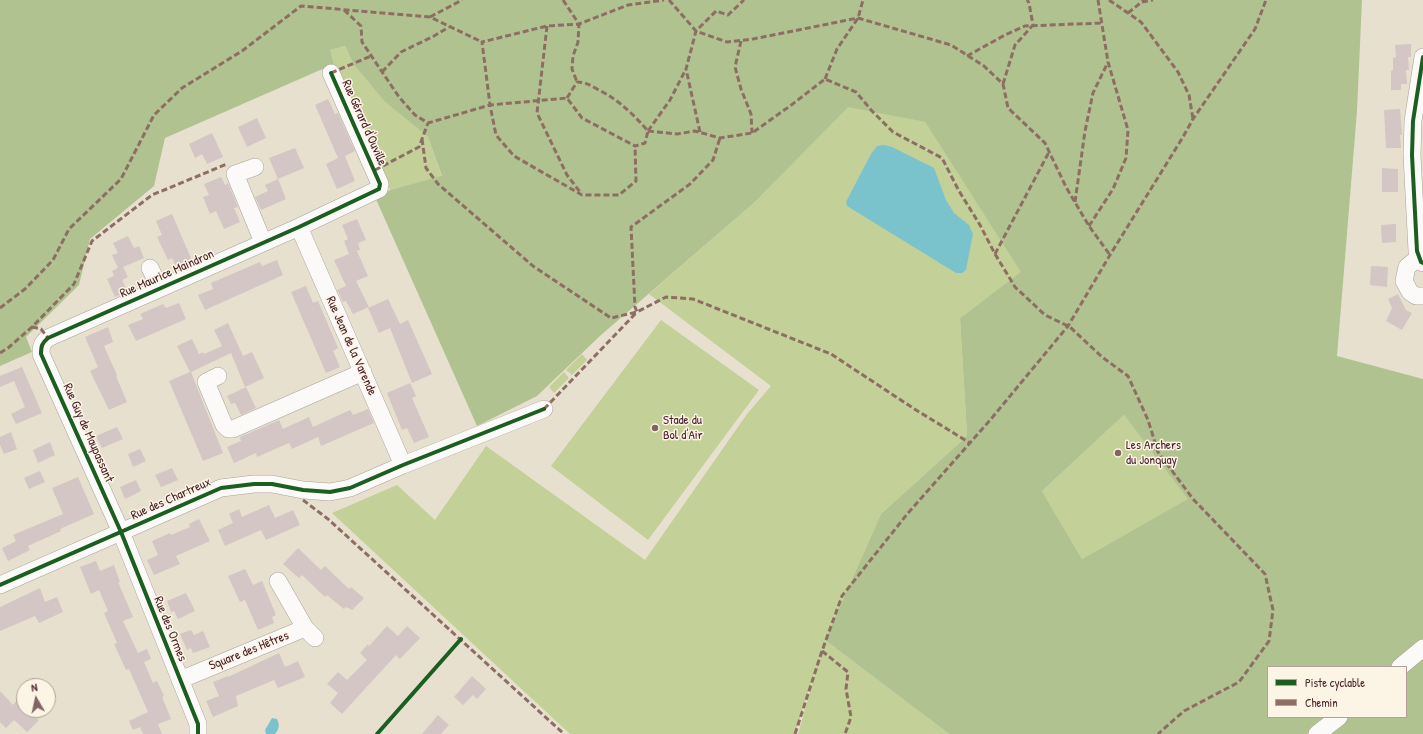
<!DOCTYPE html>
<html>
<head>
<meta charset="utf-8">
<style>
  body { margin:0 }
  #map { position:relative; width:1423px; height:734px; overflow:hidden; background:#e7e0cf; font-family:"Patrick Hand",sans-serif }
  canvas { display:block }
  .legend { position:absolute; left:1267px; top:666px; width:140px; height:52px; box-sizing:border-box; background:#fcf5e5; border:1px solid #b59f9b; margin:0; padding:5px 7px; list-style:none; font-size:12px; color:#4a1f2b }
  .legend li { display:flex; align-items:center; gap:8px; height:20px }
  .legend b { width:20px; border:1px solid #b59f9b }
  .north { position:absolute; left:16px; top:678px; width:40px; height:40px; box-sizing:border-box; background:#fcf5e5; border:1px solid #b59f9b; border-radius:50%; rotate:351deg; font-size:11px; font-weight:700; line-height:16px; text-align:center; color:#4a1f2b }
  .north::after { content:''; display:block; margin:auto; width:14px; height:18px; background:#816364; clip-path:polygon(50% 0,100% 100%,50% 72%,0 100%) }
</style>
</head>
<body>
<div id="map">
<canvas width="1423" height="734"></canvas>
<ul class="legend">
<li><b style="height:5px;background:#1b5e20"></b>Piste cyclable</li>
<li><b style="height:5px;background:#8d6e63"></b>Chemin</li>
</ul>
<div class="north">N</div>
</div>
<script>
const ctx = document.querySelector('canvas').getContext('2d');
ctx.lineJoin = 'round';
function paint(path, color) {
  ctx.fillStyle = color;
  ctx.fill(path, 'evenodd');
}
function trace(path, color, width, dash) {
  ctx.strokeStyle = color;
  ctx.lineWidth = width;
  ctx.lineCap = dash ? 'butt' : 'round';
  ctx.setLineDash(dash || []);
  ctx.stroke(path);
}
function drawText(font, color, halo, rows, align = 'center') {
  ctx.font = font + ' "Patrick Hand",sans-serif';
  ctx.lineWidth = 3;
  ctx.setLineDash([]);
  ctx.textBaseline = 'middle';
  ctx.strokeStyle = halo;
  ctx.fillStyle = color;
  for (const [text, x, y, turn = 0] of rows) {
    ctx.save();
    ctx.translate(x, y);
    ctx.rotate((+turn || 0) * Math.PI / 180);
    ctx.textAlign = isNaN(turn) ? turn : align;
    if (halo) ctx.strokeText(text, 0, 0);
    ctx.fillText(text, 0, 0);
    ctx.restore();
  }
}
const green = new Path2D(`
  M345,46l9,19 31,37 43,35 14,40 -52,13 -56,-126 -4,-14z
  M848,106l77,16 97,150 -62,46 7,118 -86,78 -56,126 124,94h-151l19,-68 -22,68h-225l-238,-221 65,-28 38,35 51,-74 159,114 102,-146 24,-28 -122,-92 106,-92z
  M661,320l98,70 -111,150 -97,-74z
  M582,354l5,6 -15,15 -6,-5z
  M564,372l5,6 -15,15 -5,-6z
  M1124,415l65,84 -107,60 -40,-68z`);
const forest = new Path2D(`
  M0,0h1362l-5,111 -20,245 86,23v355h-474l-124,-94 56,-126 86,-78 -7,-118 61,-46 -96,-150 -77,-15 -93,95 -154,133 -64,61 -60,30 -102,-229 15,-7 52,-14 -14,-39 -43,-35 -31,-37 -9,-19 -15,4 4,14 -169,74 -11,48 -64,53 -11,46 -53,52 6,15 -32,14zM1124,415l64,84 -106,60 -40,-68zM1268,667h138v50h-138z`);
const water = new Path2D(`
  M884,145l8,2 42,21 12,32 8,13 15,12 4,9 -7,36 -4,3h-6l-109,-67 -1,-4 2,-4 23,-44 6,-8z
  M272,718l5,1c3,6 2,10 -2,15h-9l-1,-4z`);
const building = new Path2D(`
  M1411,44v13h-3l1,13h-3l1,14h-6v6h-10v-19l2,-1v-12l3,-1 -1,-12z
  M328,99l7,15 3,-1 17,38 -10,5 10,25 -18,8 -11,-25 12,-6 -23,-53z
  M1400,109l2,26h-2l1,13h-15l-2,-38z
  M257,118l9,20 -19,9 -9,-20z
  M212,133l11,24 -16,7 -5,-10 -7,4 -6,-14z
  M295,148l9,20 -26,11 -9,-21z
  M1382,168l16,1v23h-16z
  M221,177l4,8 3,-2 10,24 -4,1 6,14 -16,7 -8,-18 -6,3 -7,-17 6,-2 -5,-11z
  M278,179l8,20 -25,11 -6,-13 13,-6 -3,-6z
  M172,214l21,49 -15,7 -6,-12 -4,2 -11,-23 5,-2 -6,-14z
  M357,219l9,21 -8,3 2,7 -5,1h2l11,25 -12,5 13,26 -16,7 -7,-13 -3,1 -6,-12 9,-4 -12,-26 15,-6 -5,-13 4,-2 -6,-14z
  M1396,224v18l-14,1 -1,-18z
  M128,236l6,12 5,-2 5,12 -21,9 5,10 -6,3 6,12 -13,5 -8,-18 7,-3 -2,-5 6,-3 -6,-13 6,-2 -5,-10z
  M277,260l6,15 -78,35 -7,-15 15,-6 -2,-6 49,-21 2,4z
  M1371,266l17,1 -1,20 -17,-2z
  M306,286l7,17 5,-2 20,47 -5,3 7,16 -14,6 -35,-81z
  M1398,294l8,16 6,3 -10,17 -16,-9 6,-13 -4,-9z
  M388,299l12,25 8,-4 24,54 -20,9 -22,-55 -11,5 -11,-25z
  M179,303l7,16 -50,22 -8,-16 15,-6 -3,-5 23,-10 3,4z
  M228,323l15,33 9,-4 12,26 -19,9 -14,-34 -40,19 32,81 -20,8 -34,-80 21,-9 -13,-26 15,-7 7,15 4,-2 1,2 18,-8 -8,-16z
  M108,327l5,15 -9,4 13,29 -1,1 11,26 -18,8 -19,-39 8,-4 -13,-30z
  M22,367l20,46 -26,11 -5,-10 14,-7 -11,-26 -14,6v-11z
  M410,383l6,13 -4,2 17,39 -15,6 -7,-15 -5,2 -15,-37z
  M246,387l10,21 -15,7 -6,-12 -4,1 -4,-8z
  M368,409l6,14 -53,23 -3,-9 -26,12 -3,-6 -32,14 -1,-4 -22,10 -7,-16 14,-6 -1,-4 39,-17 4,9 26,-12 4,10 37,-17 3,5z
  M117,427l6,12 -21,9 -6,-12z
  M11,432l6,17 -13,5 -4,-9v-8z
  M50,442l5,13 -17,8 -5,-13z
  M140,449l6,12 -13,6 -5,-13z
  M172,468l6,12 -17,7 -6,-12z
  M40,471l5,11 -16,7 -5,-11z
  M78,477l16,37 -34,15 1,2 -33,15 2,4 -22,11 -6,-13 14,-7 -3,-6 50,-21 -11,-26z
  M136,480l5,11 -16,8 -5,-12z
  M269,505l6,13 18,-8 7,15 -34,15 -5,-10 -36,16 -7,-16 15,-7 -4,-9 10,-5 3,8z
  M199,519l11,22 -34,15 4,8 -26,11 -7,-15 11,-5 -6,-14 18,-8 1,2 19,-8 -1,-3z
  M298,548l23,22 4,-4 24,23 2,-2 13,11 -12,12 -6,-3 -2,2 -17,-14 -2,2 -23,-22 -3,3 -16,-14z
  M96,561l4,10 14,-6 6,17h-2l15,35 -10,4 15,32 9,-4 4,10 -7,3 9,21 4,-2 7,15 -2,1 9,22 -13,5 4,10h-19l-3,-7 -7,3 -4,-9 19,-9 -19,-43 -3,1 -12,-26 3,-1 -13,-30 4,-2 -9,-21 -8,4 -11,-27z
  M245,569l8,16 9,-4 14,34 -4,2 2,6 -16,7 -13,-30 -5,2 -12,-26z
  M40,588l5,14 12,-5 6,15 -24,11 -4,-7 -35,15v-24z
  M186,593l9,18 -17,8 -4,-8 -3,1 -4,-11z
  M387,626l11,10 9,-10 13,12 -20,21 -4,-4 -54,59 -12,-11 8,-10 -11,-9 11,-12 9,8 20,-20 -7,-7 8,-9 1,2z
  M191,630l3,5 9,-4 7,16 -17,6 -2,-5 -4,2 -7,-16z
  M279,653l6,14 13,-6 7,16 -27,11 -4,-8 -38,16 2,10 -25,11 -7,-16 13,-5 -6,-14 15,-6v1z
  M472,676l14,13 -9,10 -4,-4 -10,10 -9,-8z
  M0,691l13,14 5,-6 6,6v5h5l10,10 -12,12 -13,-12 -8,8 -6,-6z
  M438,715l11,10 -8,9h-19z`);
const minor = new Path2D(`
  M1423,57l-10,64 -1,34 5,96 4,11 2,1
  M255,167l-20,7 28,68
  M299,227l104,238
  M1419,257l-12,10 -3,14 6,11 6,4h7
  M150,268l10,20
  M218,376l-12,6 18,43 4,4h5l130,-57
  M278,581l27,47
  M0,585l221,-97 33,-4h18l31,6 27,2 20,-4 53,-23 141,-56
  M1400,667l23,-19
  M180,680l125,-52 10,10
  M198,734v-10l-77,-192 -80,-178c0,-8 1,-11 7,-16l251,-111 80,-38 1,-5 -49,-111
  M1317,734l22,-17`);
const quiet = new Path2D(`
  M563,0l16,24 -1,18 -5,14 -1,13 5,13
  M669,0l27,31 31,11 26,-3 105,-21 93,27 33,21 19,18 5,24 37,35 21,44 23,39 21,29
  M1109,0l32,22 37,50 11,23 4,24
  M1142,2l11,-2
  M344,10l17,16 1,16 37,55 16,18 13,8 62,-18 -8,-63 65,-16 32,-2 49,-19 36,-5
  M1128,13l16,-13
  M430,17l32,-17
  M547,26l-10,87 30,62 13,17
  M741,41l-6,26 6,22 10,25 1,19
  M967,56l38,-21 20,-9 77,-3
  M382,72l19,-20 33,-16 15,-9
  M331,73l40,-17
  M825,79l12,-30 21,-31 5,-18
  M1003,84l12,-39 18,-20 -4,-22 -2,-3
  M567,98l10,-16c8,0 13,3 20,7 22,11 35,24 51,42l-3,12 -10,3 -53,-28 -15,-20 -77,7 6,30 18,21 68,39h37l17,-14 -1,-35
  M648,131l29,3 18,-3 25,7 32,-5 38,-27 35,-27 31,13 16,19 21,21 49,26 17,33 21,34 15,29 54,-102
  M648,131l22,-31 16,-31
  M700,132l-14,-63 10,-38 20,-20 12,4 16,-15
  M422,139l4,29 12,16 95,82 78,52 26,-6 29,-15 27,2 138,55 85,56 54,33
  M375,170l44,-23 9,-24
  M1075,202l10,-71 8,-38 15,-31
  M1089,226l24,-37 13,-31 2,-28 -20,-68 -10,-62
  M995,254l20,33 30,28 25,12 32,30 26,19 20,44 10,32 35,47 72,75 8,36 -4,31 -30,41 -55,29 -26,23
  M0,308l25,-19 28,-29 16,-31 52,-50 33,-64 28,-27 60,-37 59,-45 129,11 52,25
  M32,327l9,2 7,9
  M0,353l8,-5 24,-21 42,-43 18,-43 60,-46 75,-31
  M544,409l93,-97 -2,-5 -4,-80 59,-43 23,-24 7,-22
  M303,500l25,19 236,215
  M822,651l26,21 -2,17 5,28 -6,17
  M795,734l27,-83 20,-55 66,-83 83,-94 77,-93 42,-71 73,-118 10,-18 62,-90 11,-29`);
const cycleway = new Path2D(`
  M1423,57l-10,64 -1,34 5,96 4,11 2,1
  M0,585l221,-97 33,-4h18l31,6 27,2 20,-4 53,-23 141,-56
  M198,734v-10l-77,-192 -80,-178c0,-8 1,-11 7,-16l251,-111 80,-38 1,-5 -49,-111
  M377,734l84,-95`);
const markers = [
  [655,428,4,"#816364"],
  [1118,453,4,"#816364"]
];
const streetNames = [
  ["Rue Gérard d'Ouville",364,123,66],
  ["Rue Maurice Maindron",167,274,-24],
  ["Rue Jean de la Varende",351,346,66],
  ["Rue Guy de Maupassant",88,433,66],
  ["Rue des Chartreux",171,499,-24],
  ["Rue des Ormes",170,629,68],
  ["Square des Hêtres",249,651,-22]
];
const poiNames = [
  ["Stade du",663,421],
  ["Bol d'Air",663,436],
  ["Les Archers",1126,446],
  ["du Jonquay",1126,461]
];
paint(green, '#c3d097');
paint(forest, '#b1c291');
paint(water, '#7bc3cc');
paint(building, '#d4c6c4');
trace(minor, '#aaa199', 18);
trace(minor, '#fbfaf8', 17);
trace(quiet, '#8d6e63', 3, [6, 3]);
trace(cycleway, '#1b5e20', 4);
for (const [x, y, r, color] of markers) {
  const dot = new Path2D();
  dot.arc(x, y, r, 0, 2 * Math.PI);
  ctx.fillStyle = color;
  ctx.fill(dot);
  trace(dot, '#fcf5e5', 1.5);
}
drawText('13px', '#4a1f2b', '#fcf5e5', streetNames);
drawText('13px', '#4a1f2b', '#fcf5e5', poiNames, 'left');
</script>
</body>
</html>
